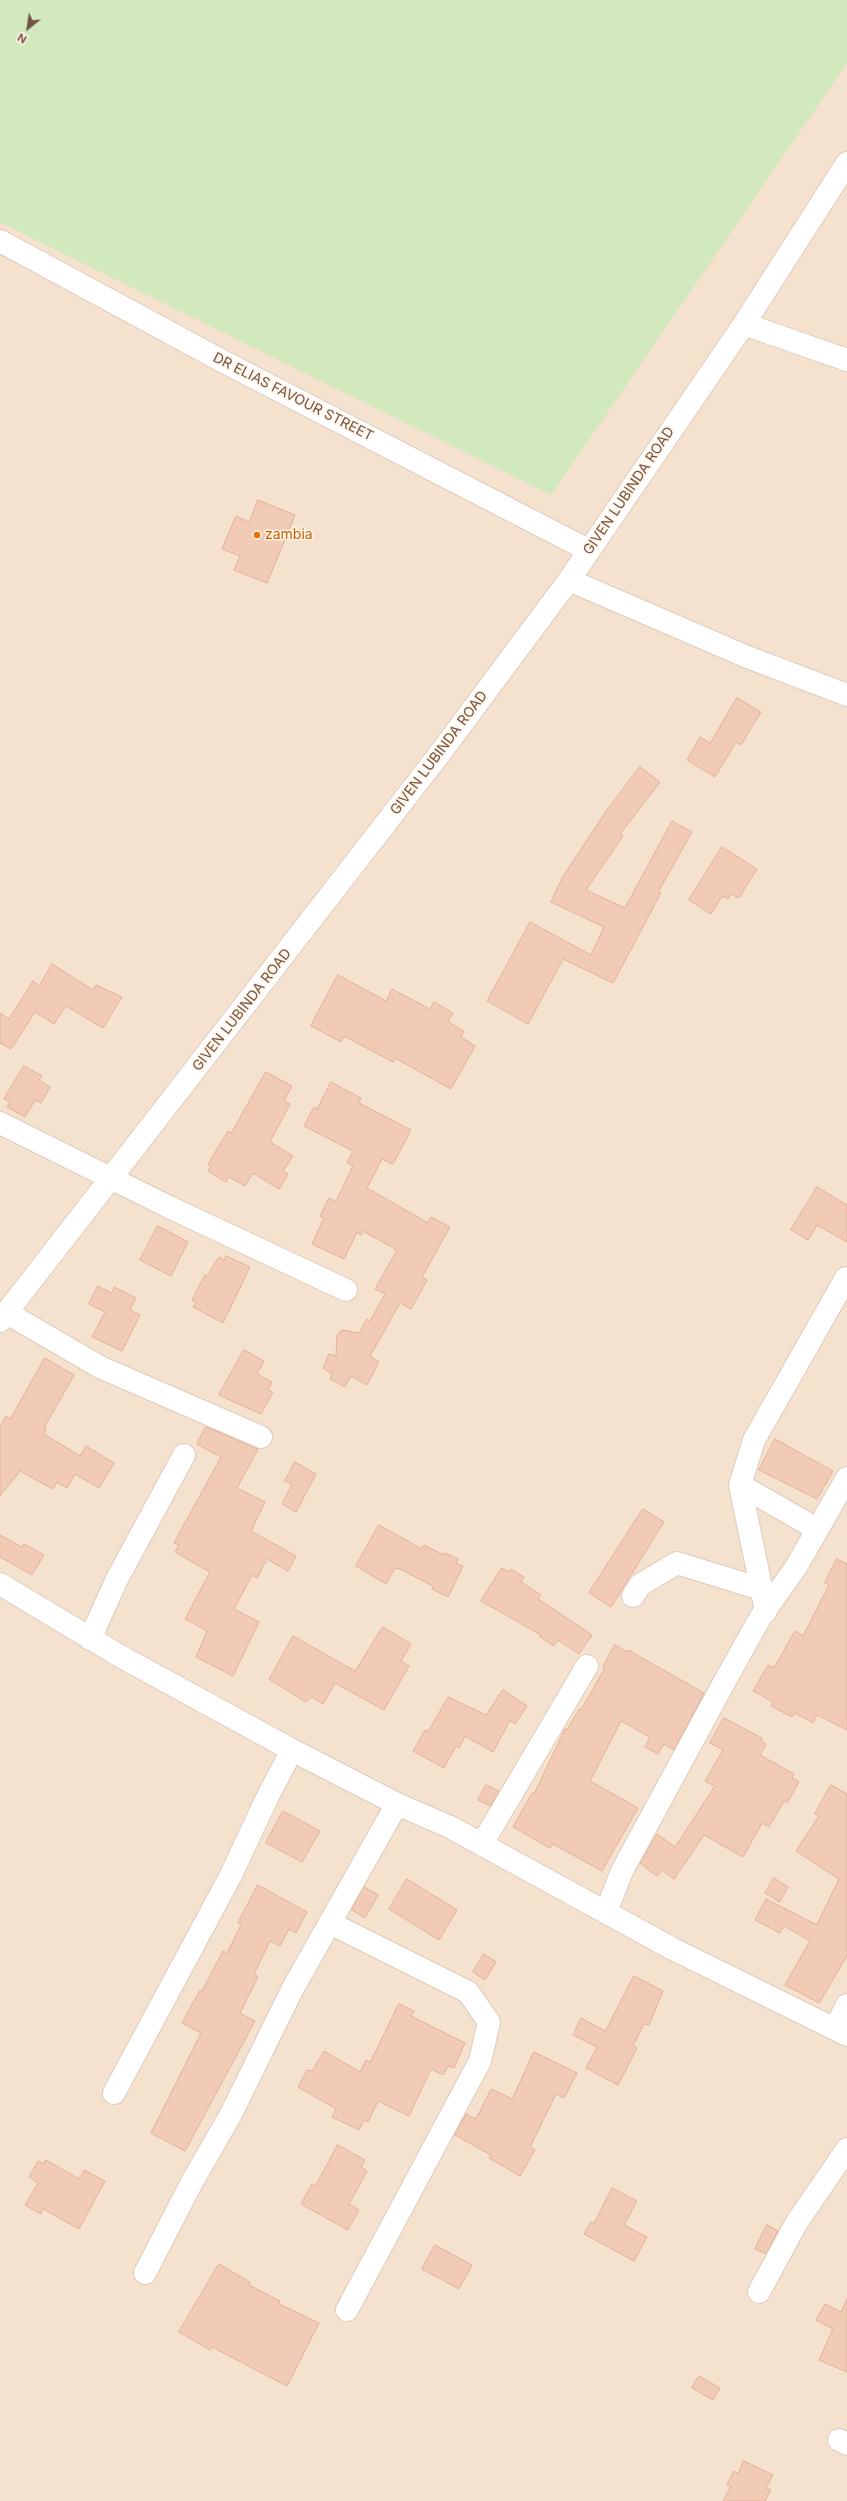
<!DOCTYPE html>
<html>
<head>
<meta charset="utf-8">
<style>
  body { margin:0 }
  #map { position:relative; width:847px; height:2501px; overflow:hidden; background:#fcefdf; font-family:Inter,sans-serif }
  canvas { display:block }
  .north { position:absolute; left:8px; top:8px; width:40px; height:40px; -webkit-text-stroke:3px #fff4e5; paint-order:stroke; rotate:210deg; font-size:11px; font-weight:700; line-height:16px; text-align:center; color:#725447 }
  .north::after { content:''; display:block; margin:auto; width:14px; height:18px; background:#725447; clip-path:polygon(50% 0,100% 100%,50% 72%,0 100%) }
</style>
</head>
<body>
<div id="map">
<canvas width="847" height="2501"></canvas>
<div class="north">N</div>
</div>
<script>
const ctx = document.querySelector('canvas').getContext('2d');
ctx.lineJoin = 'round';
function paint(path, color) {
  ctx.fillStyle = color;
  ctx.fill(path, 'evenodd');
}
function trace(path, color, width, dash) {
  ctx.strokeStyle = color;
  ctx.lineWidth = width;
  ctx.lineCap = dash ? 'butt' : 'round';
  ctx.setLineDash(dash || []);
  ctx.stroke(path);
}
function drawText(font, color, halo, rows, align = 'center') {
  ctx.font = font + ' Inter,sans-serif';
  ctx.lineWidth = 3;
  ctx.setLineDash([]);
  ctx.textBaseline = 'middle';
  ctx.strokeStyle = halo;
  ctx.fillStyle = color;
  for (const [text, x, y, turn = 0] of rows) {
    ctx.save();
    ctx.translate(x, y);
    ctx.rotate((+turn || 0) * Math.PI / 180);
    ctx.textAlign = isNaN(turn) ? turn : align;
    if (halo) ctx.strokeText(text, 0, 0);
    ctx.fillText(text, 0, 0);
    ctx.restore();
  }
}
const residential = new Path2D(`
  M0,0h847v2501h-847z`);
const green = new Path2D(`
  M0,0h847v63l-296,432 -551,-273z`);
const building = new Path2D(`
  M258,500l37,15 -28,68 -33,-13 6,-14 -18,-7 14,-33 13,6z
  M737,698l24,14 -20,33 -5,-3 -21,35 -28,-17 13,-23 10,6z
  M640,767l20,15 -40,52 3,2 -37,54 39,18 47,-87 20,11 -34,60 3,1 -48,90 -50,-24 -35,65 -41,-23 43,-79 61,33 13,-28 -53,-25 11,-24 45,-68z
  M722,847l35,22 -18,29 -8,-4 -3,5 -6,-3 -11,18 -22,-14z
  M52,964l41,26 3,-5 26,12 -19,31 -37,-22 -12,18 -19,-12 -24,37 -11,-6v-30l9,6 24,-38 6,5z
  M338,975l48,26 6,-12 38,20 4,-7 19,11 -5,9 16,9 -3,6 14,9 -24,43 -56,-31 -2,4 -49,-26 -3,6 -30,-16z
  M24,1066l18,10 -3,4 11,7 -9,16 -6,-3 -10,17 -18,-10 3,-5 -6,-3z
  M266,1072l26,14 -8,15 6,3 -20,38 23,14 -10,15 5,3 -9,15 -26,-16 -8,13 -16,-9 -3,5 -18,-11 3,-5 -3,-2 20,-33 3,2z
  M331,1082l30,16 -2,5 52,27 -18,34 -11,-5 -15,29 61,35 3,-6 19,10 -28,50 5,3 -16,29 -11,-6 -30,53 9,6 -12,23 -16,-9 -6,11 -15,-8 2,-5 -9,-6 6,-14 7,2 1,-21 5,-5 17,3 8,-14 3,2 15,-27 -10,-5 22,-39 -34,-19 -2,4 -4,-3 -13,27 -32,-15 12,-26 -4,-2 9,-18 7,3 17,-35 -6,-3 6,-12 -49,-25 10,-19 3,2z
  M817,1187l30,18v37l-30,-17 -9,15 -17,-10z
  M158,1226l30,16 -17,34 -31,-16z
  M226,1256l24,11 -27,56 -30,-16 3,-5 -4,-2 13,-25 2,1 12,-19 5,3z
  M98,1286l14,7 2,-6 22,11 -6,12 10,5 -18,36 -30,-14 13,-25 -16,-8z
  M244,1350l20,11 -7,13 15,8 -4,8 5,2 -12,22 -42,-19z
  M45,1358l29,17 -30,53 2,1 -2,5 36,22 6,-10 28,17 -15,25 -24,-14 -8,14 -10,-6 -4,7 -33,-18 -20,25v-70l6,-10 4,3z
  M206,1427l52,22 -21,39 28,14 -14,29 45,25 -8,15 -21,-12 -10,19 -5,-3 -18,34 25,13 -26,54 -37,-19 11,-26 -22,-12 25,-47 -35,-20 4,-7 -5,-2 47,-86 -24,-13z
  M775,1439l58,32 -16,28 -58,-29z
  M295,1462l21,12 -20,38 -14,-8 10,-19 -7,-4z
  M643,1509l21,13 -53,85 -22,-14z
  M379,1525l43,24 2,-4 20,10 1,-2 13,6 -2,4 7,3 -15,31 -16,-8 1,-3 -33,-17 -5,-1 -9,16 -30,-18z
  M0,1535l22,12 2,-3 20,11 -12,20 -32,-18z
  M837,1559l10,5v166l-30,-15 -4,8 -18,-10 -3,4 -21,-11 2,-4 -20,-11 15,-26 6,3 21,-37 8,5 26,-51 -4,-2z
  M502,1568l7,4 2,-3 13,8 -3,5 20,13 -3,4 54,36 -13,19 -21,-14 -4,6 -14,-9 1,-2 -60,-34z
  M383,1627l28,17 -10,17 8,5 -25,44 -49,-27 -12,21 -11,-7 -6,5 -37,-23 24,-43 62,35z
  M615,1645l12,7 1,-2 76,43 -30,57 -10,-6 -6,10 -13,-7 5,-10 -29,-16 -31,60 48,27 -36,63 -49,-27 -3,4 -37,-21 19,-34 2,1 31,-65 2,1 12,-21 2,1 24,-42 -2,-1z
  M503,1690l24,16 -12,18 -5,-4 -17,32 -28,-16 -6,12 -3,-2 -12,22 -31,-17 12,-21 3,2 20,-35 38,18z
  M724,1718l38,20 -1,3 5,3 -6,11 34,19 -2,4 7,4 -12,21 -3,-2 -15,26 -7,-4 -19,34 -39,-22 -30,44 -12,-9 -5,6 -17,-13 17,-29 18,13 40,-61 -10,-5 18,-31 -13,-7z
  M486,1785l13,6 -9,15 -12,-6z
  M831,1785l16,9v162l-28,47 -34,-18 25,-44 -26,-15 -4,7 -25,-13 11,-21 51,26 22,-46 -43,-28 23,-35 -4,-2z
  M283,1811l37,20 -18,31 -36,-19z
  M774,1878l14,9 -8,15 -15,-9z
  M407,1879l50,31 -18,30 -50,-31z
  M258,1885l49,27 -11,21 -7,-4 -9,17 -10,-5 -16,33 4,3 -18,36 15,8 -70,130 -34,-18 50,-100 -19,-10 18,-33 2,1 21,-40 4,2 14,-28 -3,-2z
  M364,1887l14,8 -13,23 -13,-8z
  M484,1954l12,8 -11,18 -12,-8z
  M634,1976l29,15 -14,34 -5,-1 -11,22 4,2 -19,37 -32,-17 11,-21 -24,-12 8,-17 24,13z
  M399,2004l15,7 -3,5 54,27 -11,25 -6,-2 -5,9 -12,-6 -22,47 -31,-15 -10,21 -4,-2 -5,10 -27,-13 4,-8 -38,-22 9,-17 5,1 12,-20 36,21 6,-12 4,2z
  M534,2052l43,21 -13,25 -8,-4 -26,53 5,3 -15,26 -31,-18 2,-3 -36,-20 11,-21 10,5 15,-30 21,10z
  M338,2145l27,15 -4,7 6,4 -18,33 10,6 -11,20 -47,-26 11,-20 3,2z
  M46,2160l33,19 5,-9 21,11 -26,48 -36,-20 -2,5 -16,-9 13,-22 -9,-6 9,-16 6,3z
  M612,2188l25,13 -13,24 23,12 -13,24 -50,-27 7,-12 3,1z
  M767,2225l11,6 -12,23 -11,-5z
  M435,2245l37,20 -13,24 -37,-20z
  M219,2264l31,18 -1,3 31,16 -1,3 40,19 -32,63 -75,-39 -2,3 -31,-18z
  M847,2299v73l-28,-12 14,-31 -17,-9 9,-16 16,8z
  M699,2376l21,12 -7,12 -21,-12z
  M744,2461l29,14 -7,13 5,2 -6,11h-42l8,-15 -4,-1 7,-14 4,2z`);
const minor = new Path2D(`
  M0,241l226,122 362,187
  M744,324l103,36
  M569,580l176,76 102,39
  M0,1123l169,84 177,83
  M7,1313l93,54 161,70
  M0,1321l441,-569 128,-172 175,-256 103,-161
  M740,1485l77,44
  M0,1584l120,72 172,94 105,54 53,23 223,122 174,86
  M633,1596l7,-11 37,-22 84,26
  M766,1611l-26,-126 14,-45 92,-162
  M90,1639l27,-60 67,-124
  M482,1844l105,-178
  M606,1912l16,-41 104,-192 34,-61 36,-51 51,-89
  M330,1923l138,69 21,30 -9,39 -133,249
  M835,2029l12,-24
  M114,2093l117,-218 35,-75 26,-50
  M145,2273l47,-91 39,-68 62,-126 104,-184
  M759,2292l38,-70 50,-73
  M839,2440l8,4`);
const markers = [
  [257,535,4,"#e8710a"]
];
const streetNames = [
  ["DR ELIAS FAVOUR STREET",293,397,27],
  ["GIVEN LUBINDA ROAD",629,491,-56],
  ["GIVEN LUBINDA ROAD",439,753,-53],
  ["GIVEN LUBINDA ROAD",242,1010,-52]
];
const foodNames = [
  ["zambia",265,535]
];
paint(residential, '#f4e1ce');
paint(green, '#d2e9be');
paint(building, '#f2cbb7');
trace(building, '#e4b197', 1);
trace(minor, '#e0cbbc', 24);
trace(minor, '#fff', 22);
for (const [x, y, r, color] of markers) {
  const dot = new Path2D();
  dot.arc(x, y, r, 0, 2 * Math.PI);
  ctx.fillStyle = color;
  ctx.fill(dot);
  trace(dot, '#fff4e5', 1.5);
}
drawText('14px', '#725447', '#fff4e5', streetNames);
drawText('14px', '#c56008', '#fff4e5', foodNames, 'left');
</script>
</body>
</html>
